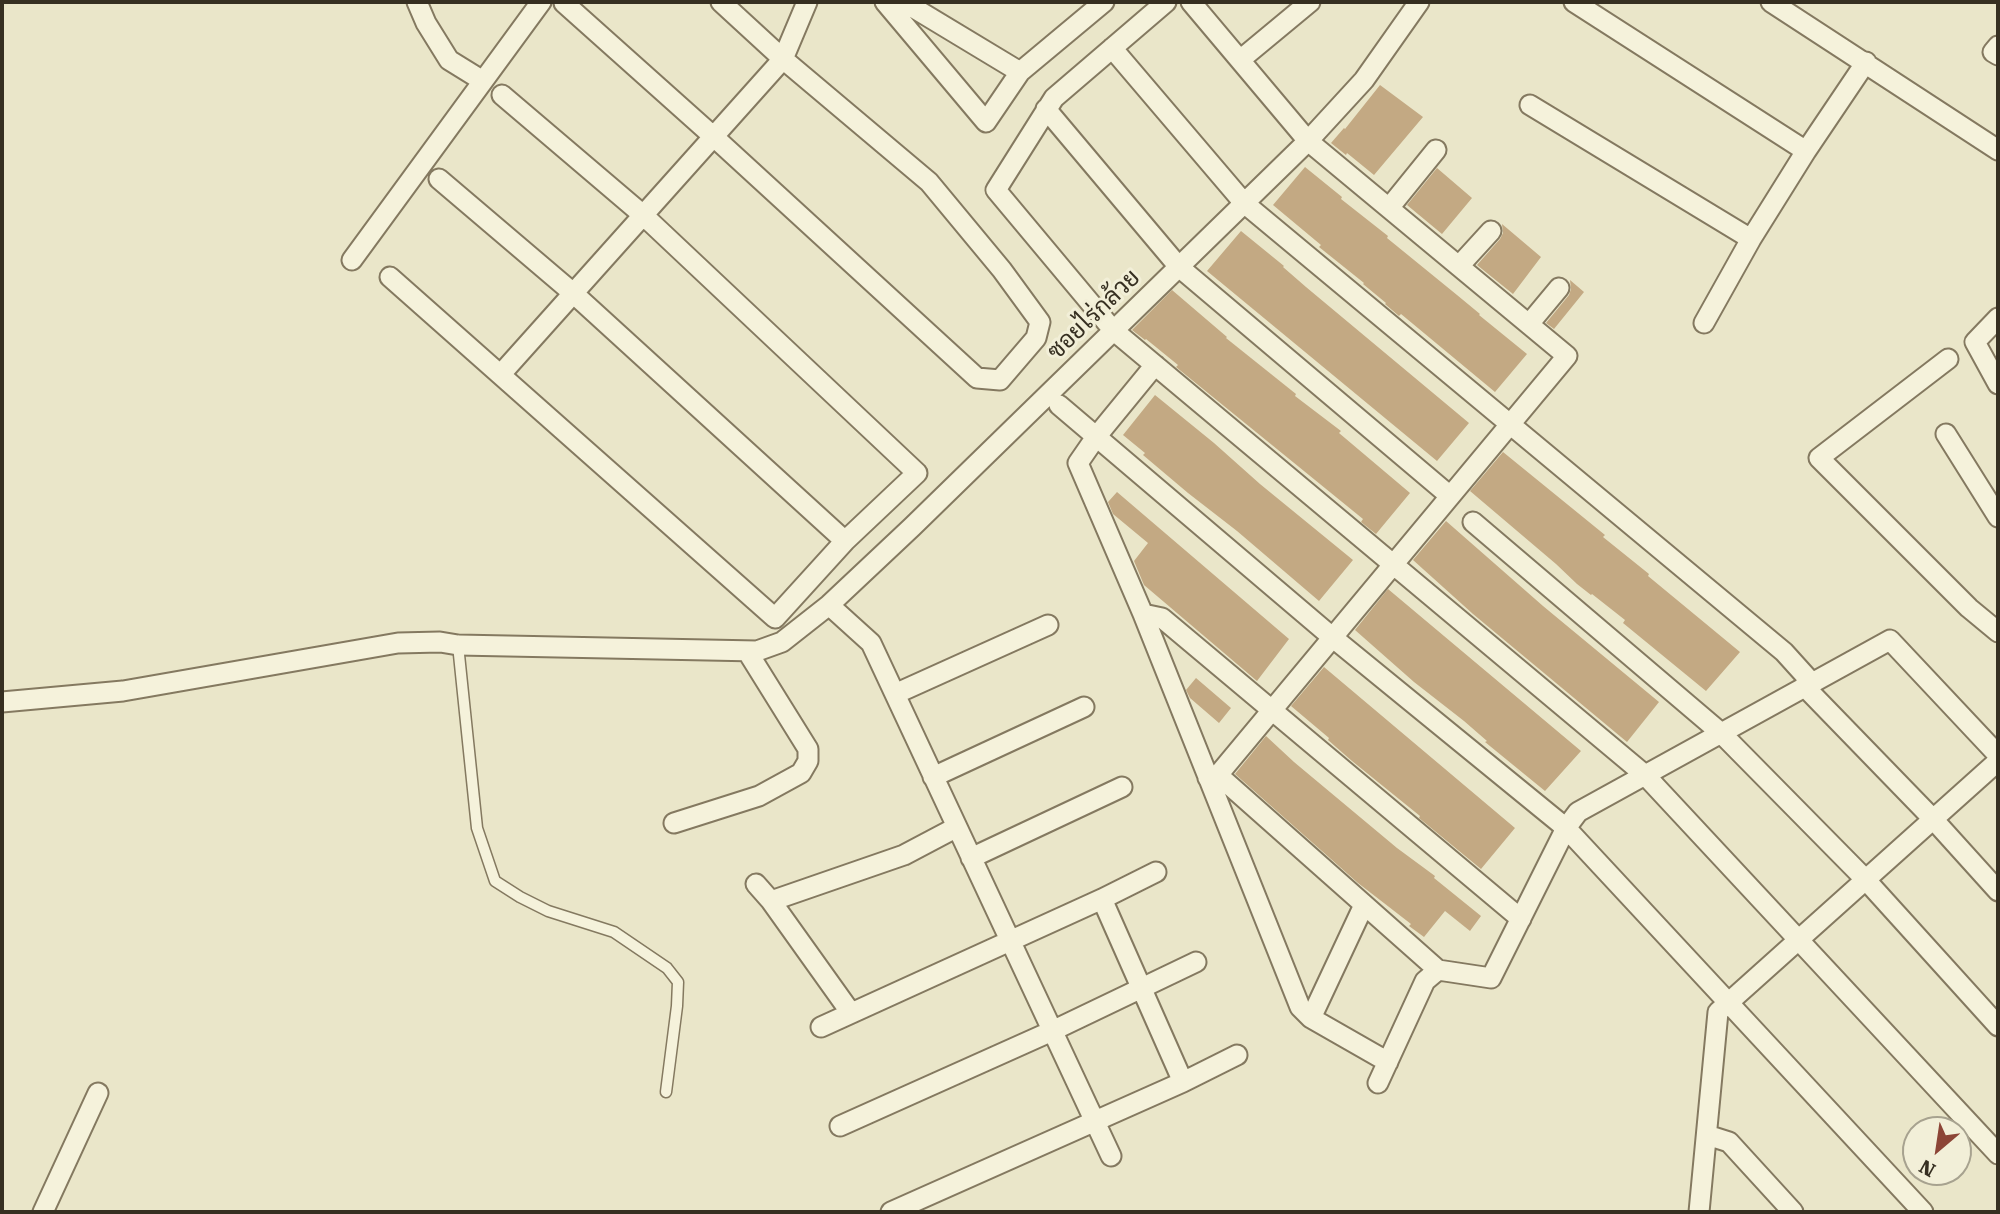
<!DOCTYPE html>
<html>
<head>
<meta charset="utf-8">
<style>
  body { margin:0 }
  #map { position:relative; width:2000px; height:1214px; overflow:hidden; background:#eae6c9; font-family:"Roboto Serif",serif }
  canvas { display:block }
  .frame { position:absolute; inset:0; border:4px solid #362f21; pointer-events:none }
  .north { position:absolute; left:1902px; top:1116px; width:70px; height:70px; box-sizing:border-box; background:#f2efd8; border:2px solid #a7a28f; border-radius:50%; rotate:209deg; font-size:19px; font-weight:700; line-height:28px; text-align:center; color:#362f21 }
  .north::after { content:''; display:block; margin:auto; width:24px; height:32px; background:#8c4536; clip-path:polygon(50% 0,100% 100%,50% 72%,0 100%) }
</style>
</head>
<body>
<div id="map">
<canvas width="2000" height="1214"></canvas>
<div class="frame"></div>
<div class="north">N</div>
</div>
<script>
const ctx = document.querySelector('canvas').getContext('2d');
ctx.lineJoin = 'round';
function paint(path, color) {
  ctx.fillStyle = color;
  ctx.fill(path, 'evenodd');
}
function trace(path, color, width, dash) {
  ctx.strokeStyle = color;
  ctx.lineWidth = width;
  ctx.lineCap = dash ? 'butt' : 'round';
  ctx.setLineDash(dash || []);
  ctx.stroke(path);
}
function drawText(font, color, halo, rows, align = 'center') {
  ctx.font = font + ' "Roboto Serif",Sarabun,serif';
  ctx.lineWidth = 6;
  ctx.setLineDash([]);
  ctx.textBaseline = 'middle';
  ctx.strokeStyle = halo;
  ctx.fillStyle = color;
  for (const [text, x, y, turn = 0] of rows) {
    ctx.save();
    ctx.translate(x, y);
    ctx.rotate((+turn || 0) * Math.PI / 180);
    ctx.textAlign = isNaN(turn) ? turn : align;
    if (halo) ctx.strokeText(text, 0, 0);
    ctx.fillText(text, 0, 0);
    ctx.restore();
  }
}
const building = new Path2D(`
  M1380,85l43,32 -49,58 -27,-22 -1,2 -15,-12 13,-15 1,1z
  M1305,167l37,30 -1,2 47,37 -1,2 70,57 23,19 -1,1 48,39 -32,38 -94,-78 -2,2 -14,-12 1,-1 -23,-19 1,-1 -45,-36 2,-2 -48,-40z
  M1437,168l35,30 -30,36 -35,-29z
  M1502,224l39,33 -28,37 -36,-29 23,-26 3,-6z
  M1241,231l43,35 -1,1 23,20 163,136 -32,38 -230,-190z
  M1570,280l14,12 -30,37 -8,-6 23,-28 2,-6z
  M1172,290l55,47 -1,1 70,56 -1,2 46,35 -2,2 71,60 -34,41 -15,-12 2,-3 -187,-152 2,-2 -32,-26 -1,1 -13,-10z
  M1155,395l59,48 46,41 93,76 -34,41 -82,-70 -49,-38 -45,-38 2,-2 -22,-18z
  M1503,452l102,83 -2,2 46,37 -1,2 92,76 -34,39 -83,-68 2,-3 -33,-26 -1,1 -14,-11 -21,-20 -86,-73z
  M1117,492l172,147 -32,42 -113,-96 -10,-24 14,-18 -35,-29 -5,-12z
  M1446,521l97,85 116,96 -32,40 -154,-128 -60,-54z
  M1388,589l193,162 -36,40 -60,-49 2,-1 -23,-20 -50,-39 -59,-52z
  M1324,667l191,161 -34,41 -62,-51 1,-2 -68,-55 -24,-21 1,-2 -38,-32z
  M1196,678l35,30 -12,15 -29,-25 -4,-8z
  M1266,736l28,26 103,86 38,28 -1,2 47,38 -11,15 -25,-20 -21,26 -15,-11 2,-2 -53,-41 -123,-109z`);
const lane = new Path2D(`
  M458,645l19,183 18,53 25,16 28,14 66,21 53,36 11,14 -1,24 -11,86`);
const street = new Path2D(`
  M417,2l9,21 23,37 34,21
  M885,2l101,120 34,-50 -116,-70
  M1166,2l-112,96 -58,92 117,140 532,445 353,379
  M1191,2l117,139 259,215 -349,419 -10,3
  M1574,2l232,149
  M1771,2l227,148
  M564,3l150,134 263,241 23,2 36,-42 4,-16 -38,-52 -73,-88 -146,-123 -62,-57
  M1998,46l-5,6 5,3
  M1112,48l132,155 540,449 28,31
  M1240,60l70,-58
  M1020,72l84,-70
  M1530,105l221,134
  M1046,109l133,158 271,229
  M439,179l134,114 272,248
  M1389,208l47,-58
  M352,260l189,-258
  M1459,266l32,-35
  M390,277l385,341 70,-77 72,-68 -274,-258 -141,-120
  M1998,318l-23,24 23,42
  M1704,323l47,-84 55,-88 60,-89
  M1529,324l30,-36
  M1948,359l-129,99 150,150 29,24
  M1155,365l-59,72 -18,26 65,151 157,393 11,11 77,44
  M501,374l282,-315 24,-57
  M1059,405l273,232 234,191 357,384
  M1946,434l52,83
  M1473,522l248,211 144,146 133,147
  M829,605l42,38 240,513
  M1143,614l19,4 359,301
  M1804,686l129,133 65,72
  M895,694l153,-69
  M2,702l121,-11 275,-48 42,-1 18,3 299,6 25,-9 47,-37 83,-78 396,-386 56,-61 55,-78
  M1218,775l220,195 53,8 75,-150 12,-16 312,-172 108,115
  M933,777l151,-70
  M674,823l85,-27 42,-23 7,-12v-12l-61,-98
  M971,858l151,-71
  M756,884l15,17 80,112
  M1102,899l81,183
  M771,901l133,-46 53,-28
  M1311,1018l53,-113
  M821,1027l281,-128 54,-27
  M1378,1083l47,-102 13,-11
  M840,1126l212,-95 144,-69
  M1707,1135l22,7 64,70
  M43,1212l55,-119
  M891,1212l292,-130 54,-27
  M1699,1212l19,-200 280,-251`);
const streetNames = [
  ["ซอยไร่กล้วย",1094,315,-44]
];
paint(building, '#c3a983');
trace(lane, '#847960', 13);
trace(street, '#847960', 23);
trace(lane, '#f5f2db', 10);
trace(street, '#f5f2db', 19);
drawText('24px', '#362f21', '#f2efd8', streetNames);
</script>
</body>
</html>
